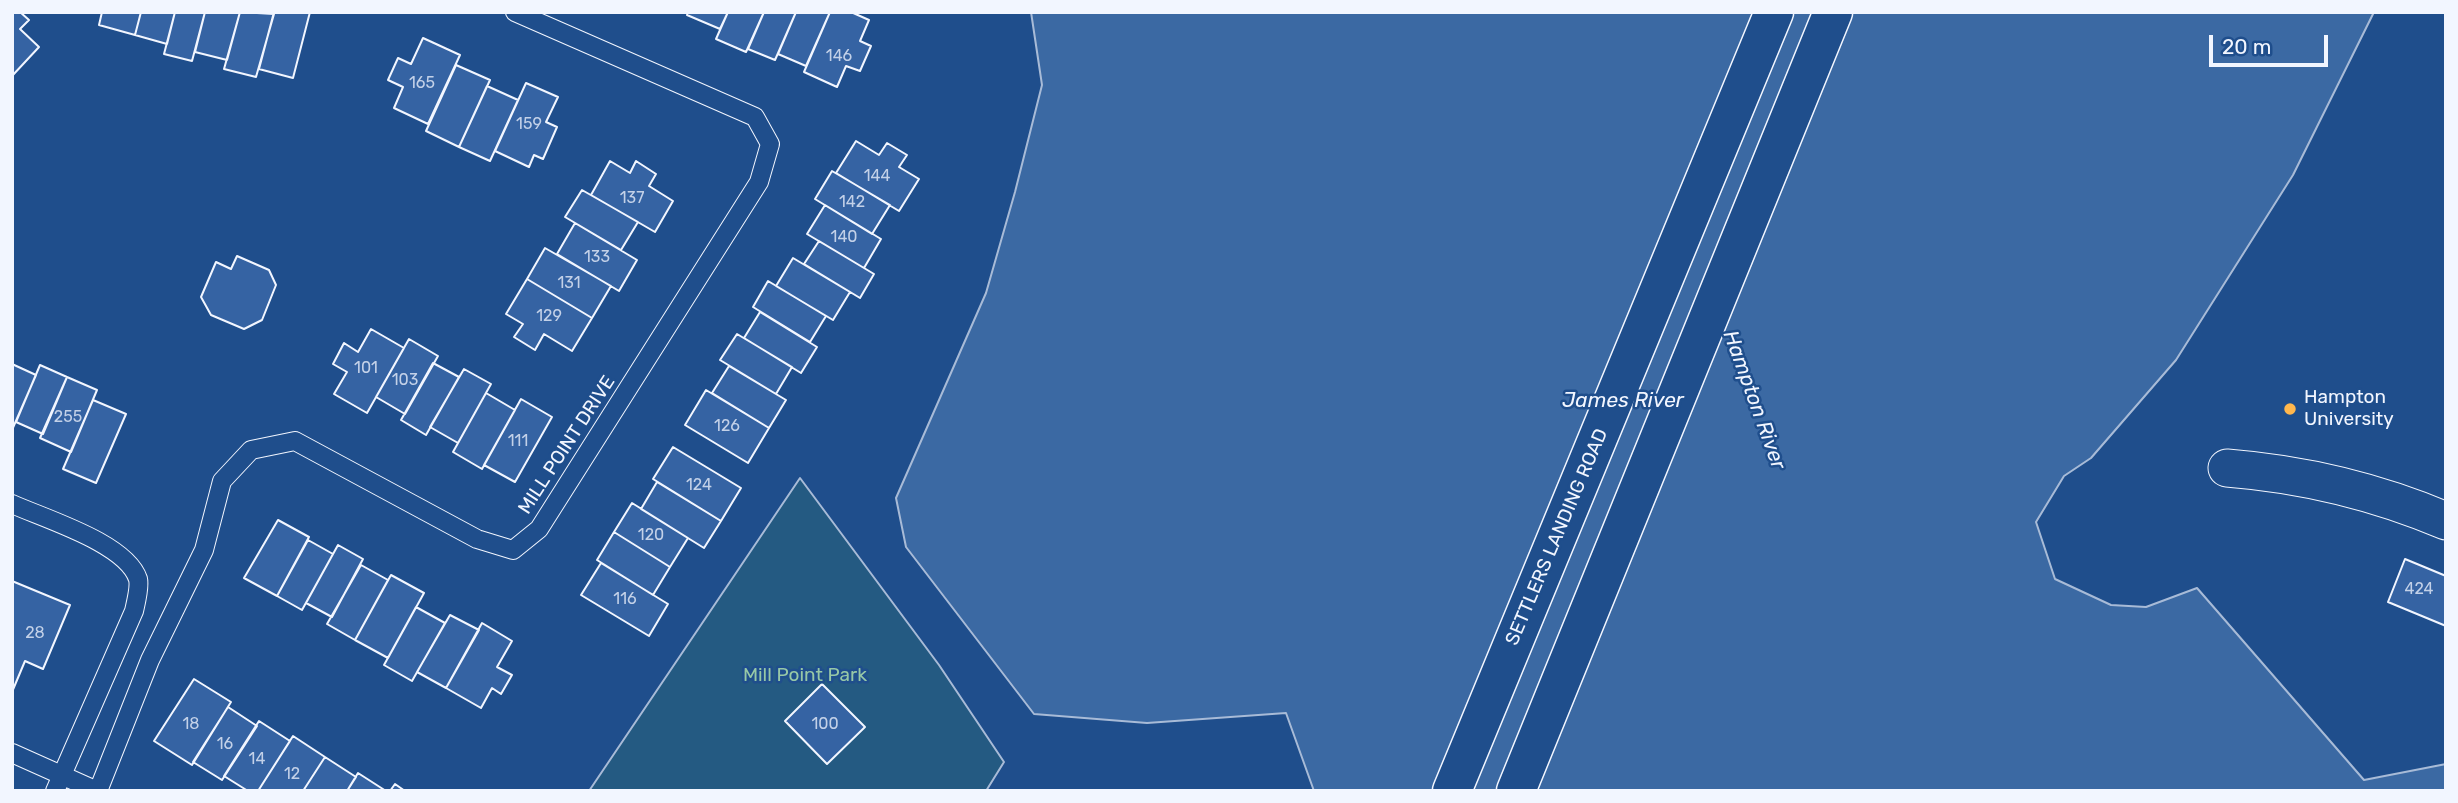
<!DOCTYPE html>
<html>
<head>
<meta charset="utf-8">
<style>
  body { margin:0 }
  #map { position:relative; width:2458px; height:803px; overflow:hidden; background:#1f4e8c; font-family:Rubik,sans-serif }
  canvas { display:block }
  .frame { position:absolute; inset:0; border:14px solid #f2f6ff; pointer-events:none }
  .scale { position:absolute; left:2209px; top:35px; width:119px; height:32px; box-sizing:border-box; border:4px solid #f2f6ff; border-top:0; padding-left:9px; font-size:21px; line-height:24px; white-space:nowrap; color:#f2f6ff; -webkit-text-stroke:5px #1f4e8c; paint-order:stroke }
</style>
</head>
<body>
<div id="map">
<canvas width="2458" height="803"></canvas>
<div class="frame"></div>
<div class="scale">20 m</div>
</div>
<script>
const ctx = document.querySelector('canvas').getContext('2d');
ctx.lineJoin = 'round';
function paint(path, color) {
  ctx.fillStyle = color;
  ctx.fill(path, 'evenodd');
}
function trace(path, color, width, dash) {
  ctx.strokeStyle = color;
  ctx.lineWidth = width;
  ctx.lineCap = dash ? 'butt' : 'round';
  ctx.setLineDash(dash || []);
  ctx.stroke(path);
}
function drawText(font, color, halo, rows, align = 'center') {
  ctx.font = font + ' Rubik,sans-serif';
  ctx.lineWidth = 5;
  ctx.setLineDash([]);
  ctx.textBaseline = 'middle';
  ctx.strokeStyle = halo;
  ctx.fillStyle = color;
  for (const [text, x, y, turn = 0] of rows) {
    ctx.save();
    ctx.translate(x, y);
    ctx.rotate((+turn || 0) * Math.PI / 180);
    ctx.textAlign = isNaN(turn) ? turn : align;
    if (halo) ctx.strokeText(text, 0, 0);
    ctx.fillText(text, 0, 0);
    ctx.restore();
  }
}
const green = new Path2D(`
  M800,478l139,187 65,97 -18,29h-397z`);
const water = new Path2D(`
  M1031,12h1343l-81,163 -117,185 -85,98 -27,18 -28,46 19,57 56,26 35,2 51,-19 167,192 82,-16v27h-1132l-28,-78 -139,10 -113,-9 -128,-167 -10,-49 90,-205 29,-101 27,-107z`);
const building = new Path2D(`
  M12,12h8l9,8 -9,9 19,18 -27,29z
  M102,12h39l-6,23 -36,-10z
  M141,12h34l-8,32 -32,-9z
  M175,12h30l-13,49 -28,-7z
  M205,12h35l-13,48 -32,-8z
  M240,12l34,2 -18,63 -32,-8z
  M274,12h36l-17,66 -34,-9z
  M688,12h40l-8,17 -33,-14z
  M728,12h36l-18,40 -30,-13z
  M764,12h32l-21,48 -27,-11z
  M796,12h34l-24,54 -28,-12z
  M830,12h21l18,8 -9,21 11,5 -11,25 -14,-5 -9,21 -33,-15z
  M423,38l37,17 -32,69 -34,-16 9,-21 -15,-7 10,-22 13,6z
  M456,65l34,15 -31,67 -33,-16z
  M526,83l32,14 -12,25 11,5 -14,32 -9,-4 -5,12 -34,-16z
  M487,86l31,14 -28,61 -31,-14z
  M856,141l23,14 8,-12 20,12 -8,12 20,12 -20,32 -63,-38z
  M610,161l20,12 6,-12 20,13 -7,12 24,15 -18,31 -64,-37z
  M832,171l58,34 -18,29 -57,-35z
  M582,190l56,32 -17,28 -56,-33z
  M825,205l56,34 -17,29 -57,-34z
  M575,223l62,37 -18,31 -62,-37z
  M819,241l55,33 -14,24 -56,-34z
  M545,248l66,38 -19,32 -65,-39z
  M237,256l32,14 7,15 -14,35 -18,9 -33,-14 -10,-18 15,-35 15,7z
  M793,258l57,34 -17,28 -57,-34z
  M527,279l65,39 -20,33 -28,-17 -9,16 -21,-13 9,-13 -17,-10z
  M768,281l58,35 -16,26 -57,-35z
  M760,312l57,35 -16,26 -57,-35z
  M371,329l33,19 -37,65 -33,-19 13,-22 -14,-8 11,-21 14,9z
  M737,334l55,33 -16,27 -56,-34z
  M409,339l29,17 -33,58 -29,-17z
  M433,363l26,14 -33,58 -25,-15z
  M12,364l24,11 -24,55z
  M40,365l27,12 -24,57 -27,-12z
  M729,366l57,34 -17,28 -57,-35z
  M464,369l27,15 -33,59 -28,-16z
  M67,377l30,13 -26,62 -31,-14z
  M706,390l63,38 -21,35 -63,-38z
  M486,393l29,17 -33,59 -29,-17z
  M521,399l31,18 -37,65 -31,-17z
  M93,400l33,14 -30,69 -33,-14z
  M673,447l68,41 -20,33 -68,-42z
  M657,482l64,39 -17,27 -63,-39z
  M632,503l56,35 -18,29 -56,-35z
  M278,520l31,17 -32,59 -33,-18z
  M614,532l56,35 -17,28 -56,-35z
  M308,540l25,14 -31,56 -25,-14z
  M338,545l25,14 -31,58 -26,-14z
  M2405,559l41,17v50l-58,-24z
  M601,563l67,41 -19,32 -68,-41z
  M361,565l27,15 -33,60 -28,-16z
  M391,575l33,18 -36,65 -33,-18z
  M12,581l58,24 -27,64 -18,-8 -13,31z
  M416,607l29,16 -33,58 -28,-16z
  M450,615l29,15 -33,58 -29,-16z
  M482,623l30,18 -15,26 15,8 -11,19 -9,-6 -11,20 -35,-20z
  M194,679l37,23 -39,63 -38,-24z
  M822,684l43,43 -38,37 -42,-43z
  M228,707l29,19 -35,54 -29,-18z
  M259,721l31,20 -32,50h-10l-24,-15z
  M293,736l32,21 -22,34h-45z
  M325,757l31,20 -9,14h-44z
  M358,773l28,18h-39z
  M395,784l10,7h-15z`);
const lane = new Path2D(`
  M12,504c33,15 114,39 126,75 2,8 -2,23 -4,32l-79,180
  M12,753l85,38
  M98,791l52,-131 54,-110 18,-69 29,-31 44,-9 182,98 36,11 26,-21 220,-347 11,-38 -15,-27 -240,-105`);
const street = new Path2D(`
  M2227,468c76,6 148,23 219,53`);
const primary = new Path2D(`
  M1452,791l322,-779
  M1516,791l317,-779`);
const markers = [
  [2290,409,7,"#ffb74d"]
];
const numberNames = [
  ["146",839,56],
  ["165",422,83],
  ["159",529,124],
  ["144",877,176],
  ["137",632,198],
  ["142",852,202],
  ["140",844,237],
  ["133",597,257],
  ["131",569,283],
  ["129",549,316],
  ["101",366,368],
  ["103",405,380],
  ["255",68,417],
  ["126",727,426],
  ["111",518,441],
  ["124",699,485],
  ["120",651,535],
  ["424",2419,589],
  ["116",625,599],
  ["28",35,633],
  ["18",191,724],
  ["100",825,724],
  ["16",225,744],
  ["14",257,759],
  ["12",292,774]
];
const poiNames = [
  ["Hampton",2304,398],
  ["University",2304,420]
];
const streetNames = [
  ["MILL POINT DRIVE",567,445,-57],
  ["SETTLERS LANDING ROAD",1557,537,-67]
];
const parkNames = [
  ["Mill Point Park",805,676]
];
const waterNames = [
  ["Hampton River",1754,400,70],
  ["James River",1623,401]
];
paint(green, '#245a82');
trace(green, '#a8bbd7', 2);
paint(water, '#3b69a3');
trace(water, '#a8bbd7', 2);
paint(building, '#3563a3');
trace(building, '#f2f6ff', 2);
trace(lane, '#f2f6ff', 20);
trace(street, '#f2f6ff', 39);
trace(primary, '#f2f6ff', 41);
trace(lane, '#1f4e8c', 18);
trace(street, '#1f4e8c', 37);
trace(primary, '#1f4e8c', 38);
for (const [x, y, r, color] of markers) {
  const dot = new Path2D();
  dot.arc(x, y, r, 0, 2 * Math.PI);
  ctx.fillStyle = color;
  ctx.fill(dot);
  trace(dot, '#1f4e8c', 2.5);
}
drawText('16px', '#c3d1e8', null, numberNames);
drawText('19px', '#f2f6ff', '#1f4e8c', poiNames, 'left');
drawText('19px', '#f2f6ff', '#1f4e8c', streetNames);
drawText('19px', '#97c8a6', '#1f4e8c', parkNames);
drawText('italic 21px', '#f2f6ff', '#1f4e8c', waterNames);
</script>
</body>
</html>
